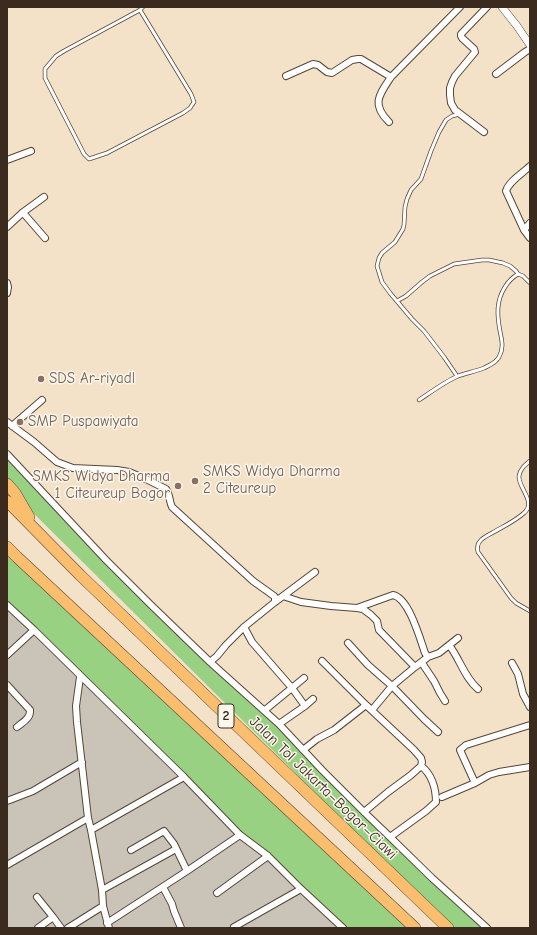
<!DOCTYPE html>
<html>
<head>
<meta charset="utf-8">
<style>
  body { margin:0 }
  #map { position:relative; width:537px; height:935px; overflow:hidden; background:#f4e2c8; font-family:"Comic Neue",sans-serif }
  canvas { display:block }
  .frame { position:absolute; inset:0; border:8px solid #3b2a1e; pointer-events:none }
</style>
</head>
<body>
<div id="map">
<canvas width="537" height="935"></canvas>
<div class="frame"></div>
</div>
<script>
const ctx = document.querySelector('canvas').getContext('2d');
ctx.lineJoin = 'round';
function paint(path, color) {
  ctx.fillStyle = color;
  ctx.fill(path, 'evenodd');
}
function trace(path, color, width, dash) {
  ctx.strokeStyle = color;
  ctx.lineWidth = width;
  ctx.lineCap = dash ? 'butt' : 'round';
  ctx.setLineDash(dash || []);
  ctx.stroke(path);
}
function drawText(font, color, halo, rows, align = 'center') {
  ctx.font = font + ' "Comic Neue",sans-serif';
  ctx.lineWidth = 3;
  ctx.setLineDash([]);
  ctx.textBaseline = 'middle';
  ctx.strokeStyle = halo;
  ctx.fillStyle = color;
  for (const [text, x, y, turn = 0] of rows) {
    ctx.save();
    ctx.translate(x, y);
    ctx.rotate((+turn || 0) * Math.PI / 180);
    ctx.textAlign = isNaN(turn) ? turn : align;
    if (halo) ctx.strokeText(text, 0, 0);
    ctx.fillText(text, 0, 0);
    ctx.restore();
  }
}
const industrial = new Path2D(`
  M7,611l174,153 183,164h-357z`);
const green = new Path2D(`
  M7,454l140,147 156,149 184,178h-35l-445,-441z
  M7,547l407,381h-72l-335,-321z`);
const service = new Path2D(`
  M140,10l51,84 3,8 -4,6 -7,5 -76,40 -18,6 -5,-5 -39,-76v-9l11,-13 8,-5 76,-41 3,-3
  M397,301l9,-5 16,-14 8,-6 24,-12 28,-4h7l14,3 7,3 6,5 2,3
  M457,376l-13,-19 -20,-26 -12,-12 -22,-26 -8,-11 -5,-16 2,-8 3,-5 13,-11 8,-13 1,-4 1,-18 2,-8 4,-9 10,-11 10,-28 8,-19 7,-12 6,-4 8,-2
  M419,400c12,-8 27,-19 39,-24 9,-3 18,-5 26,-8 6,-3 12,-5 15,-11 5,-9 3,-16 1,-26 -3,-16 -4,-30 5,-44 3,-5 8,-10 13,-13l5,2 7,7
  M530,461c-5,4 -10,8 -11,15 -1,12 18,26 5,37 -10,9 -22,14 -32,20 -4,2 -8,4 -11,7 -3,3 -4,8 -3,12l33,46 5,5 14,8`);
const minor = new Path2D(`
  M496,74l29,-22 5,-3
  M286,76l27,-12 5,1 9,7 5,1 20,-13 6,-1h3l30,18c-12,18 -20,27 -2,45
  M391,77l69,-70
  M484,132l-29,-22 -4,-7 -1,-8v-7l2,-6 3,-6 20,-24 -1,-3 -12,-11 -1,-2v-2l26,-27
  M7,160l24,-9
  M530,166c-7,7 -21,15 -24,25l18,39 6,8
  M22,213l22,-16
  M7,227l13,-12 2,-2 3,2 20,23
  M524,230l6,-7
  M7,283l1,4 -1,6
  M7,422l27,20 23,20 16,6 44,2 12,2 17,7 20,10c4,5 3,12 6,18l81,74 21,15 1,1v5
  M12,426l30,-26
  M7,454l99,106 44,44 60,58 69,62 43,46 42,42 26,25 42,41 55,50
  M283,596l18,6 30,4 26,2 6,1 8,6 6,6 2,9 36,37
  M7,605l27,25 150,147 56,58 28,21 33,33 42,39
  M357,608l36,-13c16,3 27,44 32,58l3,4
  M244,627l8,15 40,46 13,18
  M348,643l20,22 24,21 32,33 14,13
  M449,645c11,14 15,32 29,44
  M7,655l27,-25
  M322,661l44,44 48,45 7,8 1,4 -1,4 -10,9 -23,17 -24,20
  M210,662l7,-6 9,-11 18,-18 31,-25 40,-30
  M422,663l12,18 6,12 5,8
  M512,663l6,11 5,20 7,13
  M80,677l-4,29 1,16 11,96 3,12 11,60 1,16 6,22
  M7,685l23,25c1,8 -7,12 -13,17
  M265,710l39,-32
  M372,710l20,-24 23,-19 13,-10 11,-4 19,-15
  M279,724l26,-18 8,-7
  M303,750l14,-11 17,-9 32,-25
  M475,783l-15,-33 6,-5 64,-20
  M442,797l33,-14 14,-8 10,-3 31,-5
  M7,801l26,-10 49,-29
  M91,830l93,-53
  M390,837l36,-26 10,-9c0,-13 -4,-28 -15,-36
  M131,850l33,-19 10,13 13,27 53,-36
  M7,865l81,-47
  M163,887l9,17 2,7 7,17
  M102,890l74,-41
  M217,893l51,-37
  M37,897l16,20
  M107,923l80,-52
  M234,927l67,-38
  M38,928l15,-11 8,11
  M68,928l35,-22`);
const tertiary = new Path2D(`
  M502,7l15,19 13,19`);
const motorway = new Path2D(`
  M7,484l8,9 14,24
  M7,501l73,74 368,353
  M7,547l10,10 398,371`);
const markers = [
  [41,379,4,"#8d6e63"],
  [20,422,4,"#8d6e63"],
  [195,481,4,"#8d6e63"],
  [178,486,4,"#8d6e63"]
];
const shields = [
  [226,716,16]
];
const shieldNames = [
  ["2",226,716]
];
const educationNames = [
  ["SDS Ar-riyadl",49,379],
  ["SMP Puspawiyata",28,422],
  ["SMKS Widya Dharma",203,472],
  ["2 Citeureup",203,489],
  ["SMKS Widya Dharma",170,477,"right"],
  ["1 Citeureup Bogor",170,494,"right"]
];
const streetNames = [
  ["Jalan Tol Jakarta–Bogor–Ciawi",323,788,44]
];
paint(industrial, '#cac3b8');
paint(green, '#99d183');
trace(service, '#574638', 4.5);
trace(minor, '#574638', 8);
trace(tertiary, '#574638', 8);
trace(motorway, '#574638', 12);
trace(service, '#fff', 3);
trace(minor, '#fff', 6);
trace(tertiary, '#fff', 7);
trace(motorway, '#fbbd6e', 11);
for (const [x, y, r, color] of markers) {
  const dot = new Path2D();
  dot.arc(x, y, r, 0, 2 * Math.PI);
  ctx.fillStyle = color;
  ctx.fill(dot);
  trace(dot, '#fbf7ec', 1.5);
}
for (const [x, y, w] of shields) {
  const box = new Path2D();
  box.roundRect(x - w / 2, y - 12, w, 24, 3);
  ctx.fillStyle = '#fbf7ec';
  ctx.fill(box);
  trace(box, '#3b2a1e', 1);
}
drawText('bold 14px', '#3b2a1e', null, shieldNames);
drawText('15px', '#785e54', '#fbf7ec', educationNames, 'left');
drawText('15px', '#3b2a1e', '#fbf7ec', streetNames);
</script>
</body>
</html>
